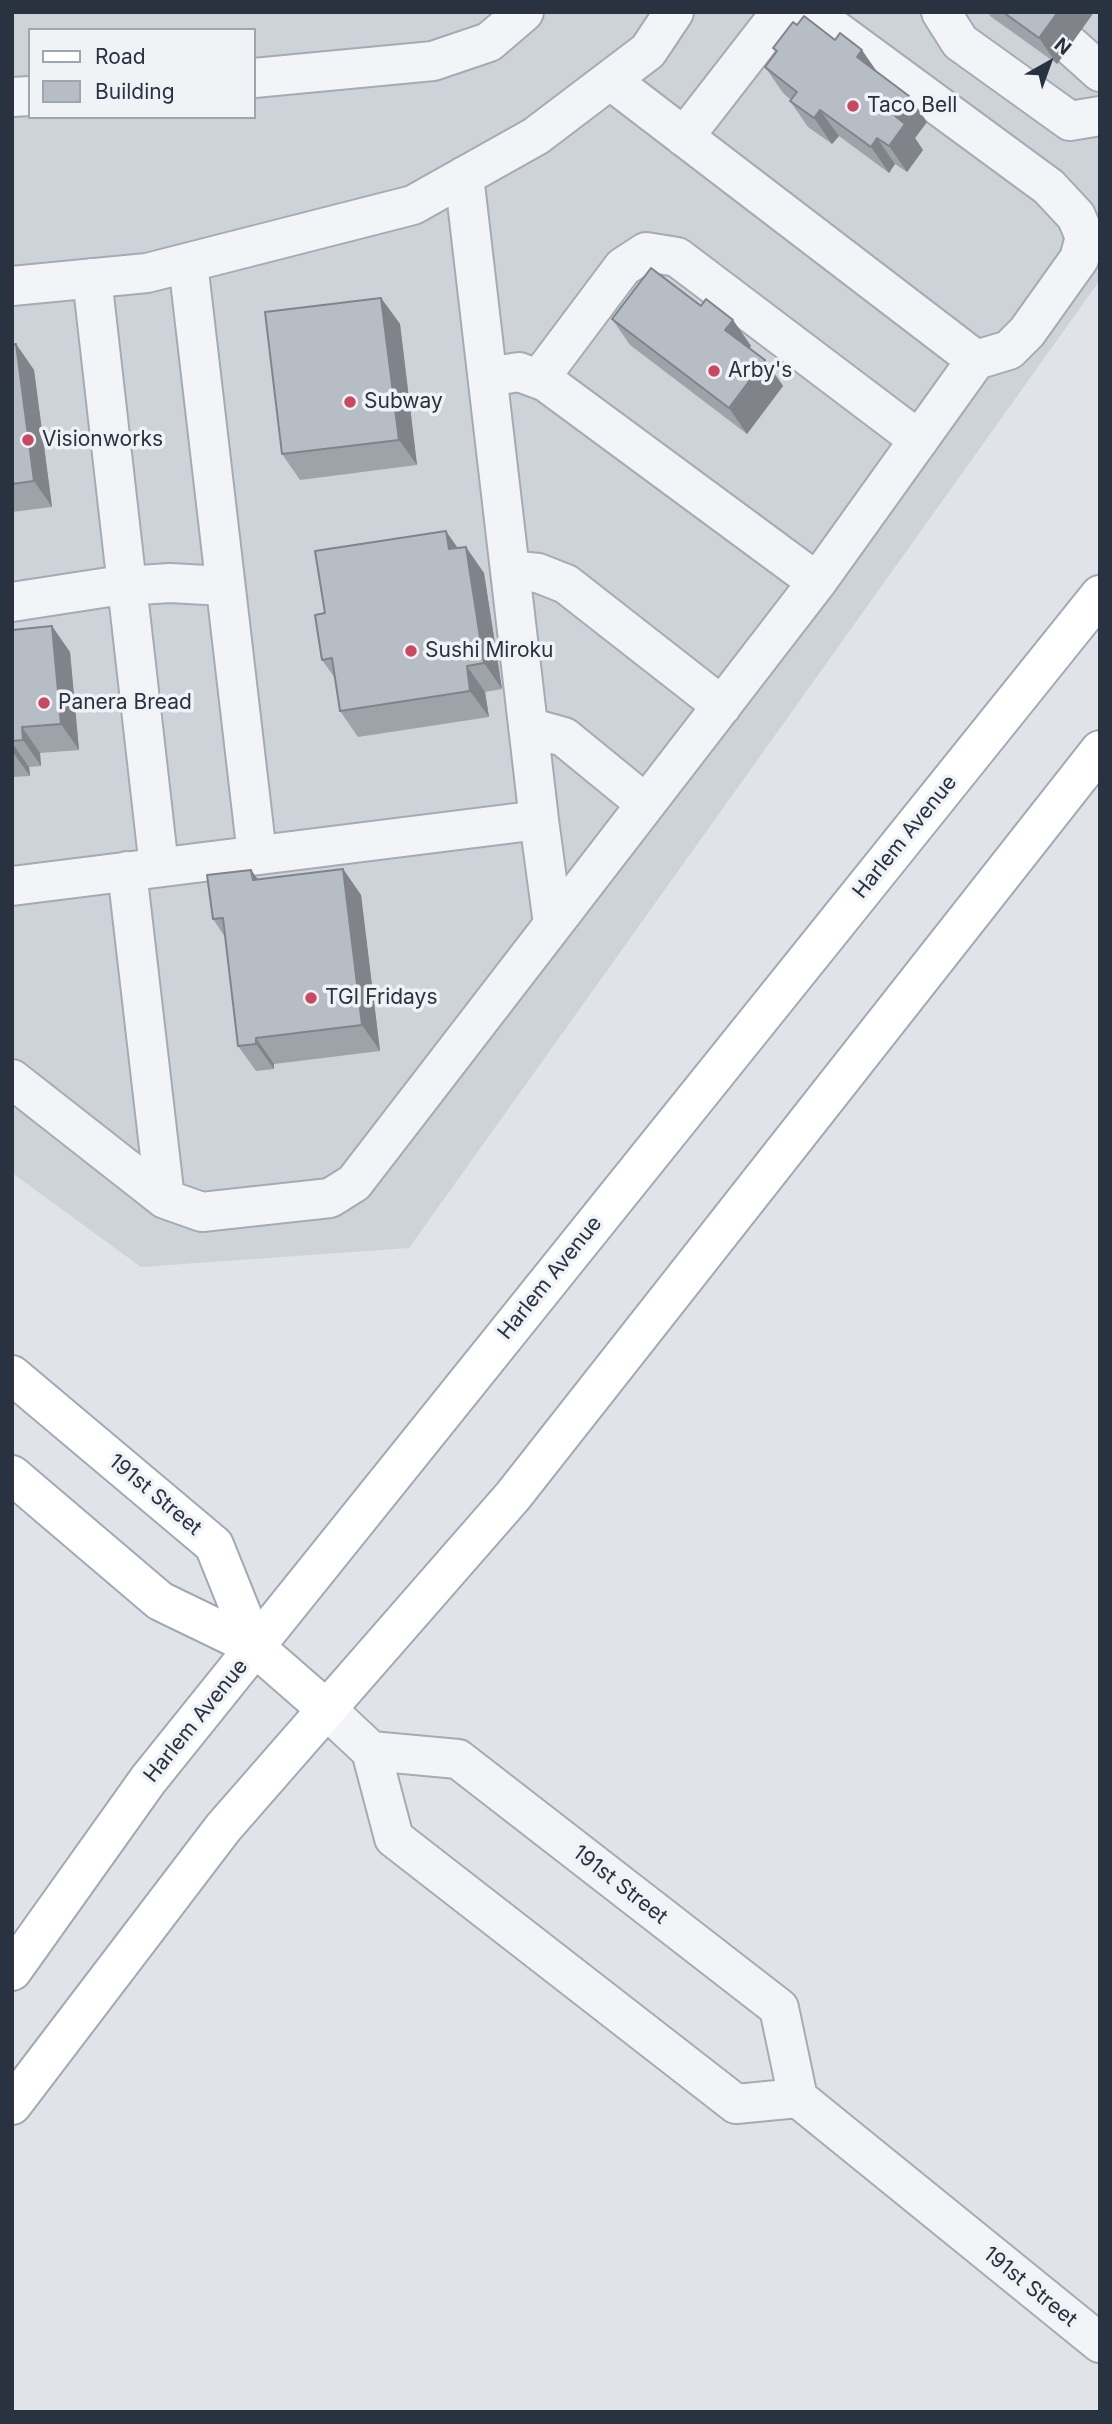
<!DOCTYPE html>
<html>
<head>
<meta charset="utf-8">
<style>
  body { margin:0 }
  #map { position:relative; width:1112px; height:2424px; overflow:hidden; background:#e0e4e9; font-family:Inter,sans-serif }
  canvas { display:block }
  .frame { position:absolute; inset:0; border:14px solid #293240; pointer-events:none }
  .legend { position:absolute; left:28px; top:28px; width:228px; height:91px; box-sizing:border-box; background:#f0f3f6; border:2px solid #a0a6ad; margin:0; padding:9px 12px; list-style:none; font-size:21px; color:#293240 }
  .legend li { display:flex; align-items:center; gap:14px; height:35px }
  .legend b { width:35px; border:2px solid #a0a6ad }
  .north { position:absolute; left:1014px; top:28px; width:70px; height:70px; -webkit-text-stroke:5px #f0f3f6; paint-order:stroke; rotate:40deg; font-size:19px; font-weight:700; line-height:28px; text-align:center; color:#293240 }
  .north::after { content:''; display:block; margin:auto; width:24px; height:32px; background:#293240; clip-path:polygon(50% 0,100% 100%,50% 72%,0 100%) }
</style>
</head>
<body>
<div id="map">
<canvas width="1112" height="2424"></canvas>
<div class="frame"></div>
<ul class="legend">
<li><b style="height:9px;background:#fff"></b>Road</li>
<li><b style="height:19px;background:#b7bdc5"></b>Building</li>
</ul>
<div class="north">N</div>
</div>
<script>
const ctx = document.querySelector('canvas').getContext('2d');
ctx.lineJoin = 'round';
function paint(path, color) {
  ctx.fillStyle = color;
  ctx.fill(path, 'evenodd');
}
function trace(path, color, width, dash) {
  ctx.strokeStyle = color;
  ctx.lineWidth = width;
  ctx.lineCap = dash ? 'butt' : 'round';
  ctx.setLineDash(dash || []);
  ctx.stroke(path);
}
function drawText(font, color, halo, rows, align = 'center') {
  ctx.font = font + ' Inter,sans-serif';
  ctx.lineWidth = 7;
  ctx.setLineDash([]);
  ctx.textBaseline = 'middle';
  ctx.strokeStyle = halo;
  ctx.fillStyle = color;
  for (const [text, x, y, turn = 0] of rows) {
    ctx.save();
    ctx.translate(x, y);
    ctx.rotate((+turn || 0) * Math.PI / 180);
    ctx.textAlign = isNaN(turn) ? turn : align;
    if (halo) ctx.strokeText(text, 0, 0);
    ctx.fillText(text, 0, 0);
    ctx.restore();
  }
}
const built = new Path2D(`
  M12,12h1088v268l-691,968 -268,19 -129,-94zM30,30h224v87h-224z`);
const minor = new Path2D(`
  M941,12l19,30 110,79 30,-5
  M1070,45l30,27
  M254,78l179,-17 56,-19 35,-30
  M610,80l366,280
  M12,97l18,-1
  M684,137l87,-112c17,-11 28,-12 48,-7l230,169 27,29 9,21 -6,22 -52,73 -18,18 -33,10 -159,222
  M188,263l69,592
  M92,278l67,589
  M12,286l135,-13 266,-68 123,-69 112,-85 26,-39
  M539,379l84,-112 23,-15 31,5 242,183
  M510,570l28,3 28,11 156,122
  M12,602l97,-15 61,-4 55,3
  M528,727l36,10 82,67
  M539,820l14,104
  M127,871l38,328
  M12,886l527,-66 -75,-644
  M12,1079l153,120 37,13 128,-14 24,-15 463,-601 -271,-200 -27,-10 -31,5
  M325,1708l46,43 23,87 342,266 62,-6
  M371,1751l87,8 321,249 19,90 302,245`);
const major = new Path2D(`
  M12,1375l202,170 41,102
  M12,1475l148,126 95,46 70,61
  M12,1971l136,-191 952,-1185
  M12,2105l211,-277 290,-332 587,-746`);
const wall = new Path2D(`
  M988,12h106l-37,52 -67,-48z
  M797,25l80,47 32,24 18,26 -12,16 8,12 -16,22 -12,-8 -6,9 -50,-37 -7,8 -24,-17 -18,-26 1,-1 -8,-7 -18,-26 11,-14 -3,-5z
  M381,298l19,26 17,141 -117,15 -18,-26z
  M701,306l32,14 18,26 -2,3 16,11 18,26 -36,48 -117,-89 -18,-26z
  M16,344l18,26 18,137 -40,5v-167z
  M458,548l26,25 18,116 -17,3 4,25 -131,20 -18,-26 -5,-33 -13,-18 3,-47z
  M12,630l58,22 9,98 -39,3 1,13 -12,1 1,9 -18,1z
  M343,869l18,26 19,156 -106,13v5l-18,2 -18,-25 -13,-109 -12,-18 38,-49 7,9z`);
const shadedWall = new Path2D(`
  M1058,12h36l-37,52 -18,-26z
  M862,50l18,26 -23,-19z
  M909,96l18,26 -12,16 8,12 -16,22 -18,-26 6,-30z
  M820,110l19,26 -7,8 -18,-26z
  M877,138l18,26 -6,9 -18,-26z
  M381,298l19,26 17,141 -18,-25z
  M733,320l18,26 -8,10 -18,-26z
  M16,344l18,26 18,137 -18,-26z
  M765,360l18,26 -36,48 -18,-26z
  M446,531l18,26 -15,-8z
  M466,547l18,26 18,116 -18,-26z
  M52,626l18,26 9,98 -18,-26z
  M467,666l18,26 4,25 -19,-26z
  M22,727l18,26 1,13 -18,-26z
  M12,743l17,24 1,9 -18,-25z
  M343,869l18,26 19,156 -18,-26z
  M251,870l18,26 -16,-16z
  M256,1038l18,26v5l-18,-25z`);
const building = new Path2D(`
  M1003,12h55l-19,26z
  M804,16l31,24 5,-7 22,17 -5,7 52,39 -14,20 10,8 -16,22 -12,-8 -6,9 -51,-37 -6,8 -24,-17 7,-9 -32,-25 12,-16 -4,-3 20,-26 4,3z
  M651,268l50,38 5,-7 27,21 -8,10 40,30 -36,48 -117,-89z
  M381,298l18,142 -117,14 -17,-142z
  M16,344l18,137 -22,3v-139z
  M446,531l3,18 17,-2 18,116 -17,3 3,25 -130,20 -8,-53 -10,2 -7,-45 10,-2 -10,-62z
  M52,626l9,98 -39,3 1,13 -11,1v-111z
  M343,869l19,156 -106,13v6l-18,2 -15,-128 -10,1 -6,-44 44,-5 2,10z`);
const markers = [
  [853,106,7,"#ca4961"],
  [714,371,7,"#ca4961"],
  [350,402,7,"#ca4961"],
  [28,440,7,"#ca4961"],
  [411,651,7,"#ca4961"],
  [44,703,7,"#ca4961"],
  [311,998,7,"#ca4961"]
];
const poiNames = [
  ["Taco Bell",867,106],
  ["Arby's",728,371],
  ["Subway",364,402],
  ["Visionworks",42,440],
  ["Sushi Miroku",425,651],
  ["Panera Bread",58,703],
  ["TGI Fridays",325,998]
];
const streetNames = [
  ["Harlem Avenue",905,837,-51],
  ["Harlem Avenue",550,1278,-51],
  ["191st Street",155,1495,40],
  ["Harlem Avenue",196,1721,-51],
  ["191st Street",620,1885,38],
  ["191st Street",1030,2287,39]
];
paint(built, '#ced3da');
trace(minor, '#a5abb3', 42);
trace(major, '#a0a9b4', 42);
trace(minor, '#f3f4f7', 38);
trace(major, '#fff', 38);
paint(wall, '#9da3a9');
paint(shadedWall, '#80848a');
paint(building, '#b7bdc5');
trace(building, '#80848a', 2);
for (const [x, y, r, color] of markers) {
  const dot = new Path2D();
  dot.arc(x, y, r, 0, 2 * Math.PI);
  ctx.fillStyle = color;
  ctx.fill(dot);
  trace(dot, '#f0f3f6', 2.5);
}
drawText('21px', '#293240', '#f0f3f6', poiNames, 'left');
drawText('21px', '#293240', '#f0f3f6', streetNames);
</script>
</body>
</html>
